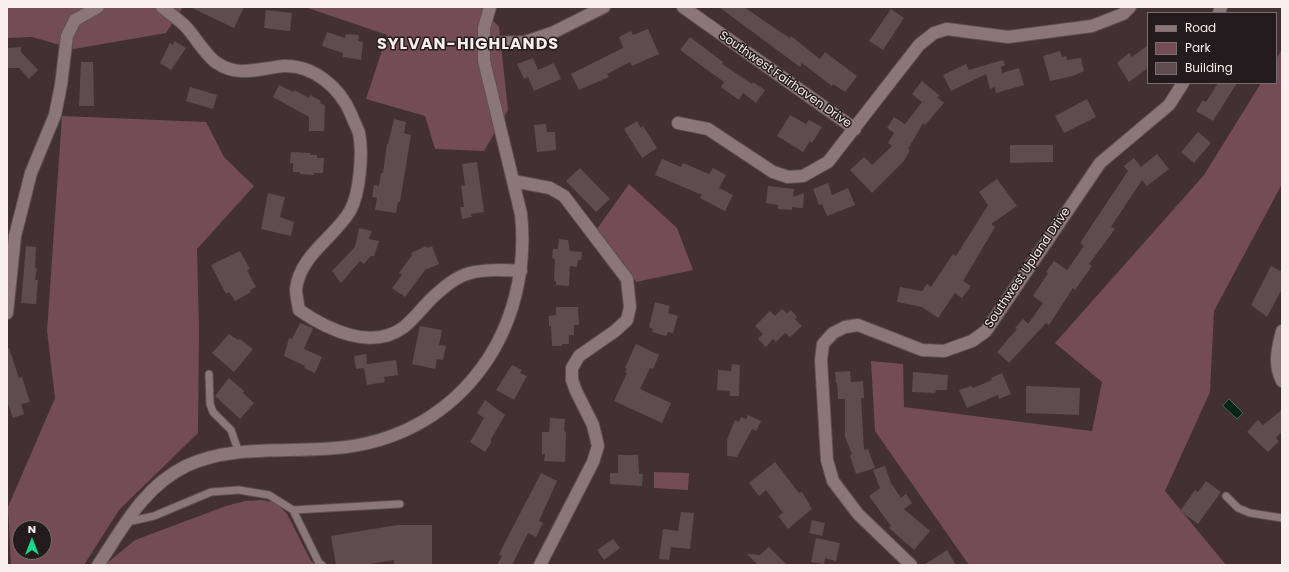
<!DOCTYPE html>
<html>
<head>
<meta charset="utf-8">
<style>
  body { margin:0 }
  #map { position:relative; width:1289px; height:572px; overflow:hidden; background:#423034; font-family:Poppins,sans-serif }
  canvas { display:block }
  .frame { position:absolute; inset:0; border:8px solid #f9edef; pointer-events:none }
  .legend { position:absolute; left:1147px; top:12px; width:130px; height:72px; box-sizing:border-box; background:#231b1d; border:1px solid #796f71; margin:0; padding:5px 7px; list-style:none; font-size:12px; color:#f9edef }
  .legend li { display:flex; align-items:center; gap:8px; height:20px }
  .legend b { width:20px; border:1px solid #796f71 }
  .north { position:absolute; left:12px; top:520px; width:40px; height:40px; box-sizing:border-box; background:#231b1d; border:1px solid #796f71; border-radius:50%; rotate:0deg; font-size:11px; font-weight:700; line-height:16px; text-align:center; color:#f9edef }
  .north::after { content:''; display:block; margin:auto; width:14px; height:18px; background:#18d989; clip-path:polygon(50% 0,100% 100%,50% 72%,0 100%) }
</style>
</head>
<body>
<div id="map">
<canvas width="1289" height="572"></canvas>
<div class="frame"></div>
<ul class="legend">
<li><b style="height:5px;background:#8b767a"></b>Road</li>
<li><b style="height:11px;background:#744c55"></b>Park</li>
<li><b style="height:11px;background:#5f4c50"></b>Building</li>
</ul>
<div class="north">N</div>
</div>
<script>
const ctx = document.querySelector('canvas').getContext('2d');
ctx.lineJoin = 'round';
function paint(path, color) {
  ctx.fillStyle = color;
  ctx.fill(path, 'evenodd');
}
function trace(path, color, width, dash) {
  ctx.strokeStyle = color;
  ctx.lineWidth = width;
  ctx.lineCap = dash ? 'butt' : 'round';
  ctx.setLineDash(dash || []);
  ctx.stroke(path);
}
function drawText(font, color, halo, rows, align = 'center') {
  ctx.font = font + ' Poppins,sans-serif';
  ctx.lineWidth = 3;
  ctx.setLineDash([]);
  ctx.textBaseline = 'middle';
  ctx.strokeStyle = halo;
  ctx.fillStyle = color;
  for (const [text, x, y, turn = 0] of rows) {
    ctx.save();
    ctx.translate(x, y);
    ctx.rotate((+turn || 0) * Math.PI / 180);
    ctx.textAlign = isNaN(turn) ? turn : align;
    if (halo) ctx.strokeText(text, 0, 0);
    ctx.fillText(text, 0, 0);
    ctx.restore();
  }
}
const green = new Path2D(`
  M7,7h176l-17,26 -92,16 -42,-12 -25,1z
  M305,7h176l18,20 9,83 -24,41 -49,-2 -10,-33 -59,-17 21,-64z
  M1282,49v135l-68,127 -4,81 -45,99 61,74h-257l-94,-134 -4,-70 32,3 1,43 188,24 10,-49 -47,-39 149,-168 57,-92h15v-24z
  M62,116l144,6 18,35 30,29 -57,63 2,80 -1,104 -79,77 -35,55h-73l-3,-58 47,-109 -8,-67zM20,528h24v24h-24z
  M629,184l48,44 16,42 -57,12 -10,-16 -29,-37z
  M654,472l35,1 -1,17 -34,-2z
  M262,500l15,3 10,11 24,47 6,4 -211,-1 29,-24 91,-34 19,-5z`);
const water = new Path2D(`
  M1229,399l14,14 -6,6 -14,-13z`);
const building = new Path2D(`
  M190,7h54l-10,21z
  M719,7h25l35,24 11,7 1,-2 29,23 5,-7 32,24 -12,16 -12,-8 -1,2 -30,-23 -2,4z
  M891,9l13,9 -21,32 -14,-9z
  M266,10l26,3 -2,18 -26,-3z
  M648,29l11,25 -27,12 -2,-4 -23,12 2,3 -30,13 -8,-16 52,-26 -4,-11 12,-6 2,4z
  M327,32l18,6 1,-4 13,1 -1,6 5,1 -2,18 -18,-3v-4l-21,-7z
  M690,37l33,25 -1,2 30,20 1,-2 12,8 -9,13 -13,-10 -4,7 -18,-13 3,-5 -44,-32z
  M175,41l11,7 -15,22 -11,-7 10,-20 3,2z
  M1148,45v23l-19,14 -12,-19 12,-10 3,4z
  M21,47v5l17,18 -9,9 -10,-11h-12v-20z
  M1060,51l2,6 4,-1 1,4 14,-2 3,13 -11,5 -23,5 -7,-25z
  M533,58l5,12 16,-7 7,16 -27,12 -6,-14 -4,2 -7,-15z
  M1003,60l2,5 -4,2 1,6 17,-5 5,17 -28,8 -1,-6 -5,2 -4,-15 -35,17 -8,-16 23,-11 3,6z
  M81,62h12l1,44h-15z
  M922,81l18,15 -3,1 7,6 -19,22 -2,-2 -15,26 2,1 -6,11 -32,32 -22,-23 14,-13 8,8 20,-19 -4,-3 6,-10 -7,-5 7,-11 11,7 17,-22 -10,-8z
  M1218,83h19l-24,38 -17,-10 7,-11 3,2z
  M279,85l14,7 1,-2 15,8 1,-3 11,6 -1,2 5,2 -1,26h-15v-14l-36,-20z
  M190,87l27,8 -4,14 -27,-8z
  M1087,99l9,18 -32,16 -9,-17z
  M790,115l16,9 3,-4 13,7 -10,16 -2,-2 -7,11 -26,-16z
  M394,119l12,3 -2,11 7,2 -11,67h-2l-2,11 -21,-3 2,-12 -5,-1 2,-12 5,1 2,-13h2l4,-29h1z
  M637,121l4,7 2,-2 14,22 -15,10 -18,-29z
  M546,124l1,8h8l1,18 -19,2 -3,-27z
  M1198,132l13,11 -17,20 -13,-11z
  M1010,145h43v17l-43,1z
  M291,152l19,1v2h7v3h7l-1,15h-9v2l-14,-1v-2h-7v-9h-3z
  M1157,154l12,15 -22,17 -5,-6 -31,47 4,2 -26,35 3,2 -17,24 -2,-2 -24,37 -3,-2 -37,40 -12,-11 20,-23 -2,-1 8,-9 5,5 15,-21 -10,-7 15,-23 -2,-1 8,-11 13,9 17,-24 -4,-3 48,-72 -4,-5 10,-8 7,9z
  M662,159l19,8 2,-4 26,11 4,-6 13,7 -7,13 14,7 -8,16 -25,-13 2,-3 -47,-20z
  M477,162l7,50 -13,2 1,3 -10,2 -2,-12h4l-3,-21 4,-1 -3,-21z
  M580,168l30,31 -14,13 -30,-31z
  M997,179l20,27 -26,18 4,3 -32,54 8,5 -9,12 -7,-5 -17,25 -16,-11 -25,-5 3,-15 22,4 5,-7 4,3 22,-33 3,2 32,-51 -9,-13z
  M828,183l4,12 16,-7 7,17 -28,11 -5,-12 -3,1 -6,-16z
  M768,186l26,3 -1,8 11,-4 -1,15 -11,-1v3l-14,-1v-4l-12,-2z
  M268,193l17,4 -5,20 14,5 -3,14 -30,-7z
  M359,228l13,3 -3,8 10,2 -5,15h-3l-7,8 -4,-3 -19,22 -9,-12 23,-24z
  M559,239l9,1 2,11 12,1 -1,8h-3l-1,7 -7,-1 -1,20 -13,-1v-4h-2l1,-22 -3,-1 1,-9h5z
  M26,246l10,1 -1,21h2l-2,12h3l-2,24 -15,-1z
  M426,246l1,2 5,-2 7,18 -14,6 -20,27 -13,-9 10,-13 -3,-2 13,-18 -1,-2z
  M240,251l10,18 -3,1 9,17 -6,3 1,2 -16,9 -6,-9 -3,2 -15,-29z
  M1271,266l11,6v17l-15,28 -16,-12z
  M655,302l15,4 -2,7 10,3 -5,17 -5,-1 -2,4 -14,-4 1,-3 -4,-2z
  M556,307h22l1,18h-5v10h-5v9h-7v2h-10l-1,-20h-2v-10l7,-1z
  M782,309l5,4 4,-3 6,7 -2,2 7,7 -12,11 -5,-4 -9,9 -3,-3 -7,8 -8,-8 5,-5 -8,-8 15,-15 5,5z
  M300,323l13,5 -9,21 18,8 -7,16 -11,-5 1,-2 -21,-10 5,-18 3,1z
  M420,326l22,4 -3,15 7,1 -3,14 -6,-1 -2,10 -23,-5z
  M229,334l9,6 2,-1 13,10 -19,23 -22,-19z
  M636,344l23,11 -6,14 -3,-1 -10,21 31,14 -9,20 -48,-22 13,-28 -2,-1 2,-3 -2,-1z
  M7,348h2l10,30 3,-1 8,25 -9,2 3,10 -11,4 -6,-17z
  M366,354l1,10 29,-4 2,15 -14,2 1,5 -18,3 -3,-17 -8,1 -2,-13z
  M732,364l8,1 -1,31h-9v-5l-13,-1 1,-20 13,1z
  M512,365l10,5 -2,3 7,3 -13,24 -18,-10z
  M850,371l1,11 12,-1 1,17h-3l3,52 4,-1 7,19 -19,6 -6,-19 2,-1 -7,-17v-38h-7l-1,-16h-1l-1,-11z
  M913,372l35,3 -1,15h-11l-1,3 -23,-1z
  M1002,373l9,21 -12,5 -1,-4 -31,13 -8,-18 12,-4 2,2 19,-8 -1,-2z
  M229,378l15,13 -1,2 11,10 -14,16 -25,-23z
  M1026,386l54,2 -1,27 -53,-2z
  M485,400l20,15 -14,24v4l-6,9 -15,-10 14,-24 -7,-5z
  M1282,410v21l-6,7 3,3 -11,11 -21,-20 11,-12 5,5z
  M748,415l13,6 -5,10 -4,-2 -15,28 -10,-1v-16l8,-20 4,2 2,-5 5,2z
  M550,418l15,1 -1,12 2,1 -1,30 -21,-1 1,-7h-3v-22h7z
  M618,455h20l1,19h4l-1,12 -32,-2v-11h8z
  M775,462l24,31 3,-1 10,17 -24,20 -10,-13 5,-3 -17,-23 -7,6 -10,-13z
  M885,466l6,17 10,15 5,-4 6,9 -8,6 26,22 -16,19 -25,-22 2,-2 -22,-30 11,-8 -7,-18z
  M541,473l16,8 -18,40 4,2 -7,14 -8,-4 -16,32h-15l5,-9 -3,-2z
  M1206,481l15,11 -23,32 -18,-13 15,-21 3,2z
  M681,512l13,1 -4,36 -19,-2 -2,13 -10,-1 4,-30 15,2z
  M812,520l13,3 -3,13 -13,-3z
  M397,525h35v40h-38v-5l-30,5h-28l-5,-29z
  M816,538l24,5 -4,18 -11,-3 -1,6 -13,-2z
  M613,539l7,9 -16,12 -7,-10z
  M769,547l18,18h-29l-11,-11 13,1z
  M947,550l9,15h-32z`);
const service = new Path2D(`
  M209,374l1,30 3,8 18,18 8,23
  M1226,496l12,12 12,5 32,5
  M293,510l26,53 3,2
  M127,522l27,-6 57,-24 28,-2 30,5 24,15 107,-6`);
const minor = new Path2D(`
  M162,7c8,7 18,13 25,21 9,10 19,28 30,35 22,15 43,5 67,3 30,-1 56,22 67,48 2,6 6,13 8,19 4,20 1,60 -9,78 -16,27 -50,44 -54,78 0,7 2,14 3,21 29,20 73,41 105,17 10,-8 19,-20 28,-29 11,-10 23,-21 38,-25 16,-4 34,-3 51,-2
  M683,7l172,122
  M1219,13l2,-6
  M484,43l41,-1 27,-9 52,-26
  M678,123l30,6 65,43 15,5 15,-1 25,-14 91,-117 15,-12 13,-4 61,8 84,-11 31,-12 7,-7
  M513,181l37,7 14,8 63,83 3,28 -3,13 -12,11 -36,25 -7,12v12l4,11 17,34 5,21 -5,16 -53,103
  M7,313l8,-77 16,-63 24,-58 6,-30 6,-49 8,-16 23,-13
  M1282,331c-4,17 -9,32 0,50
  M911,565l-53,-51 -25,-33 -6,-21 -6,-100 2,-16 10,-11 12,-6 13,-2 64,25 22,1 28,-10 14,-10 114,-168 69,-58 14,-22`);
const secondary = new Path2D(`
  M98,565c25,-37 45,-78 88,-99 49,-23 107,-12 160,-19 117,-15 187,-119 175,-233l-37,-153v-33l6,-21`);
const streetNames = [
  ["Southwest Fairhaven Drive",785,80,35],
  ["Southwest Upland Drive",1028,268,-56]
];
const districtNames = [
  ["SYLVAN-HIGHLANDS",468,45]
];
paint(green, '#744c55');
paint(water, '#062716');
trace(water, '#4f6257', 1);
paint(building, '#5f4c50');
trace(service, '#5e4f53', 9);
trace(minor, '#5e4f53', 14);
trace(secondary, '#5e4f53', 14);
trace(service, '#8b767a', 7);
trace(minor, '#8b767a', 12);
trace(secondary, '#8b767a', 12);
drawText('12px', '#f9edef', '#231b1d', streetNames);
ctx.letterSpacing = '1px';
drawText('bold 16px', '#f9edef', '#231b1d', districtNames);
ctx.letterSpacing = '0px';
</script>
</body>
</html>
